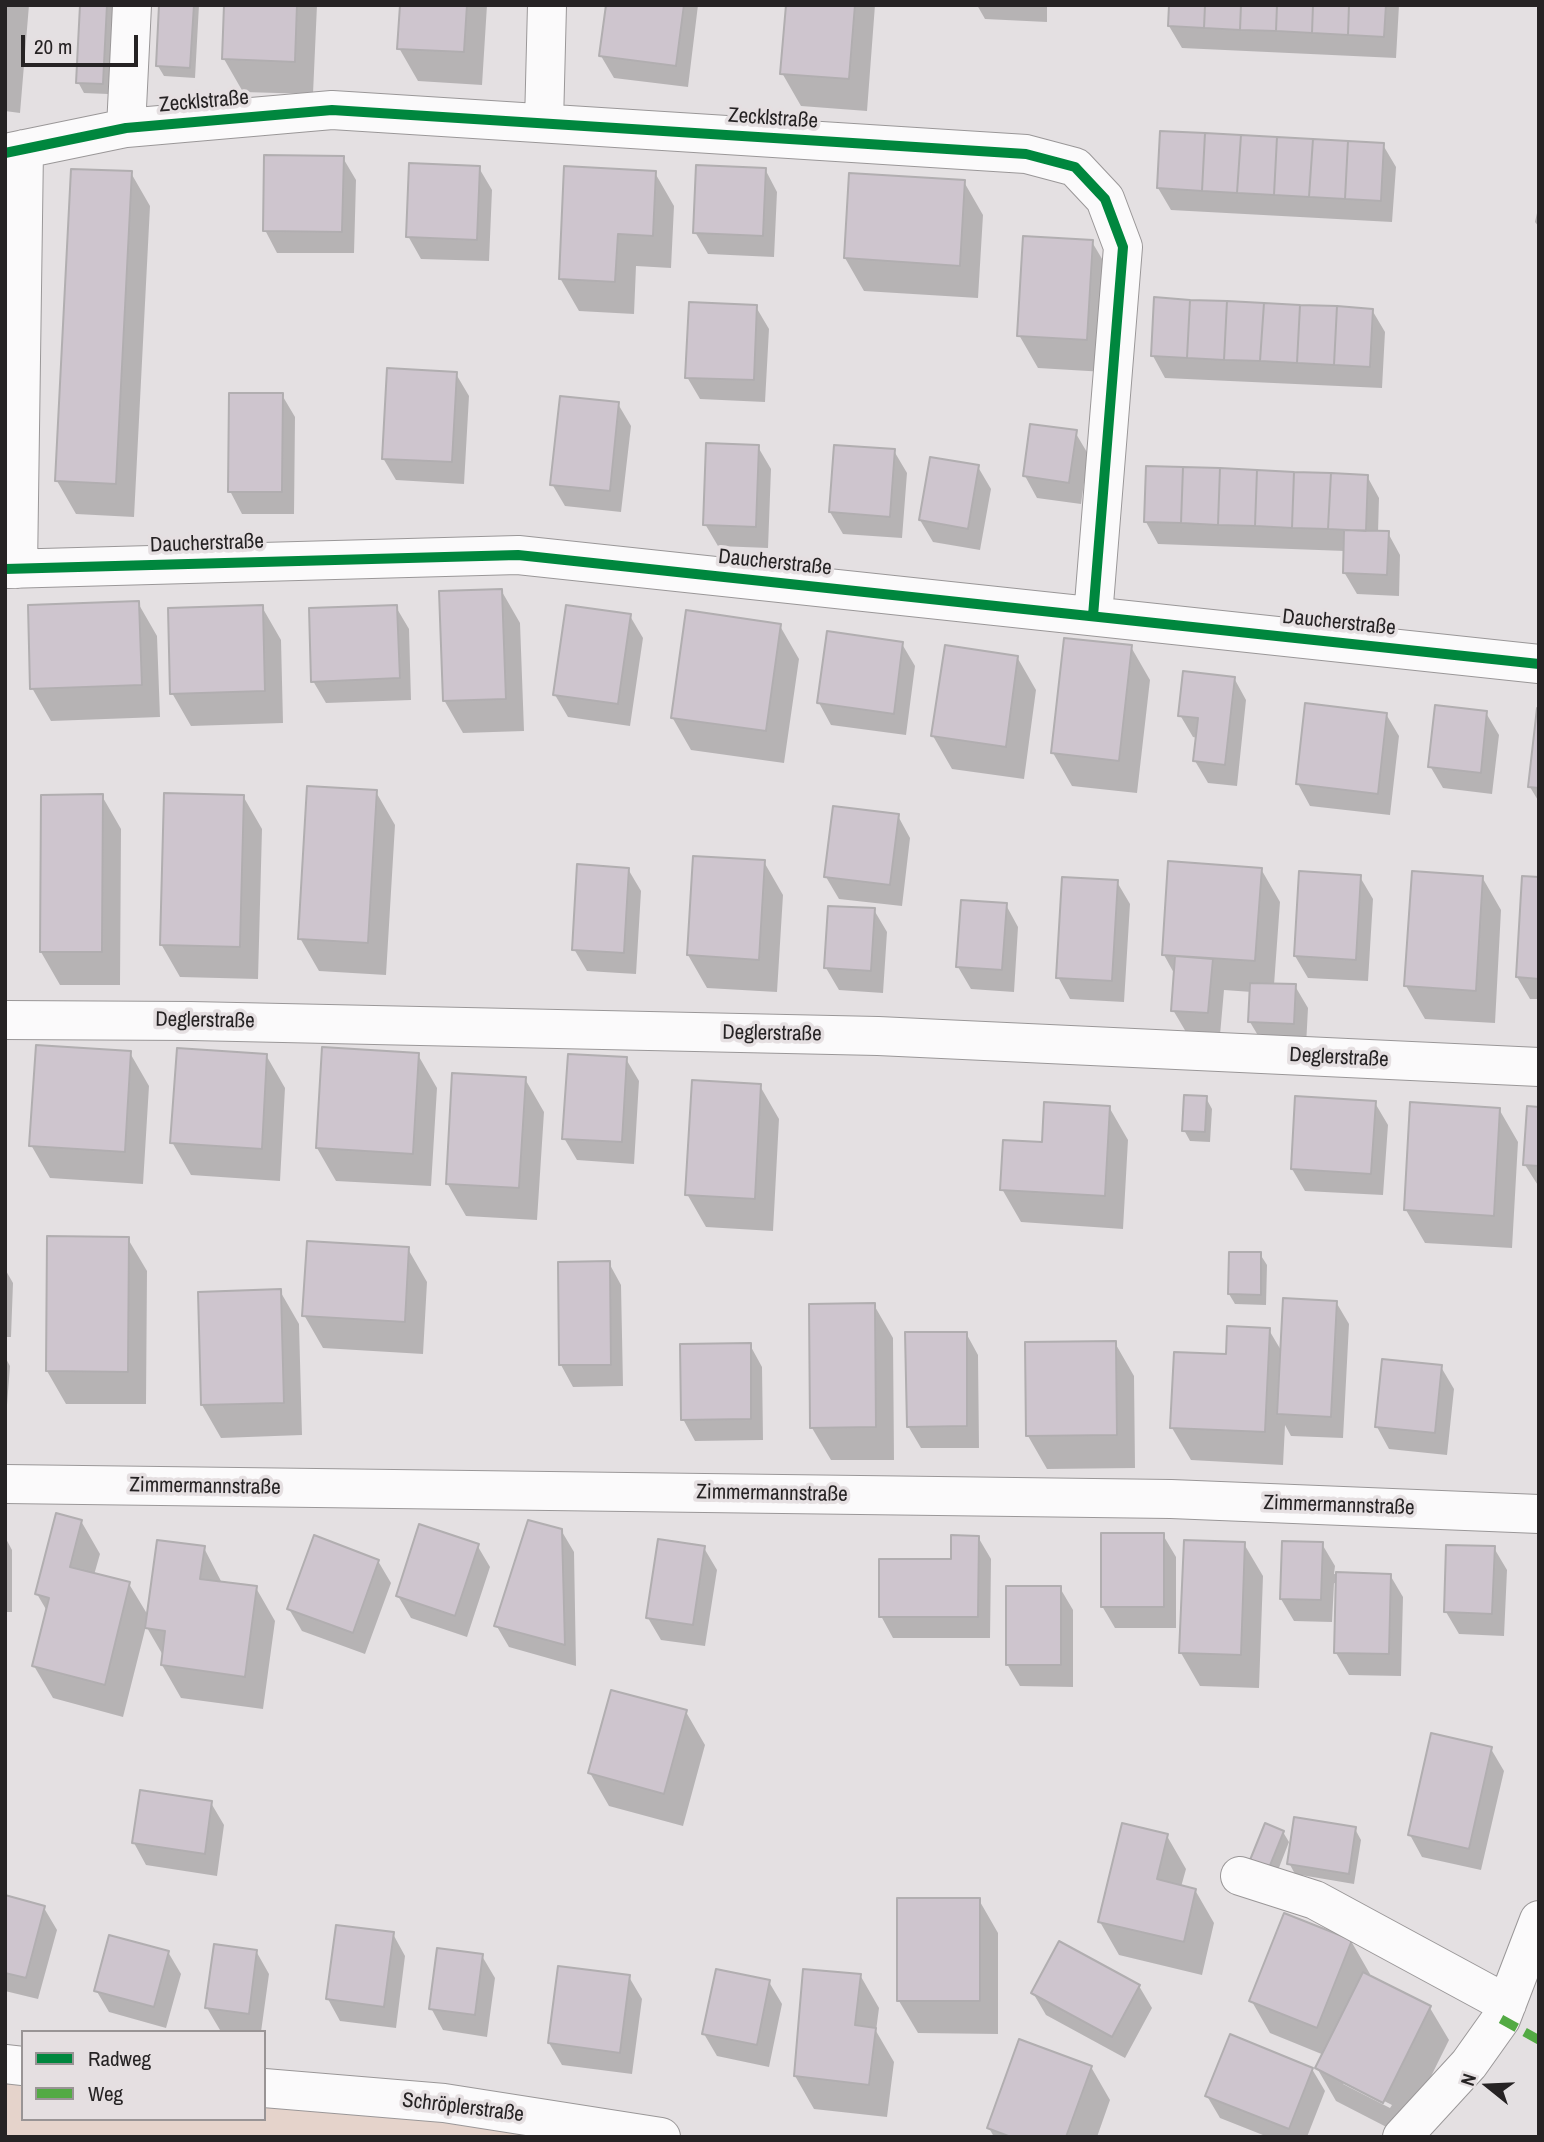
<!DOCTYPE html>
<html>
<head>
<meta charset="utf-8">
<style>
  body { margin:0 }
  #map { position:relative; width:1544px; height:2142px; overflow:hidden; background:#e4e0e2; font-family:"Archivo Narrow",sans-serif }
  canvas { display:block }
  .frame { position:absolute; inset:0; border:7px solid #262324; pointer-events:none }
  .legend { position:absolute; left:21px; top:2030px; width:245px; height:91px; box-sizing:border-box; background:#e5dfe1; border:2px solid #999495; margin:0; padding:9px 12px; list-style:none; font-size:21px; color:#262324 }
  .legend li { display:flex; align-items:center; gap:14px; height:35px }
  .legend b { width:35px; border:2px solid #999495 }
  .north { position:absolute; left:1453px; top:2051px; width:70px; height:70px; -webkit-text-stroke:5px #e5dfe1; paint-order:stroke; rotate:288deg; font-size:19px; font-weight:700; line-height:28px; text-align:center; color:#262324 }
  .north::after { content:''; display:block; margin:auto; width:24px; height:32px; background:#262324; clip-path:polygon(50% 0,100% 100%,50% 72%,0 100%) }
  .scale { position:absolute; left:21px; top:35px; width:117px; height:32px; box-sizing:border-box; border:4px solid #262324; border-top:0; padding-left:9px; font-size:21px; line-height:24px; white-space:nowrap; color:#262324; -webkit-text-stroke:5px #e5dfe1; paint-order:stroke }
</style>
</head>
<body>
<div id="map">
<canvas width="1544" height="2142"></canvas>
<div class="frame"></div>
<ul class="legend">
<li><b style="height:9px;background:#00873e"></b>Radweg</li>
<li><b style="height:9px;background:#53aa44"></b>Weg</li>
</ul>
<div class="north">N</div>
<div class="scale">20 m</div>
</div>
<script>
const ctx = document.querySelector('canvas').getContext('2d');
ctx.lineJoin = 'round';
function paint(path, color) {
  ctx.fillStyle = color;
  ctx.fill(path, 'evenodd');
}
function trace(path, color, width, dash) {
  ctx.strokeStyle = color;
  ctx.lineWidth = width;
  ctx.lineCap = dash ? 'butt' : 'round';
  ctx.setLineDash(dash || []);
  ctx.stroke(path);
}
function drawText(font, color, halo, rows, align = 'center') {
  ctx.font = font + ' "Archivo Narrow",sans-serif';
  ctx.lineWidth = 7;
  ctx.setLineDash([]);
  ctx.textBaseline = 'middle';
  ctx.strokeStyle = halo;
  ctx.fillStyle = color;
  for (const [text, x, y, turn = 0] of rows) {
    ctx.save();
    ctx.translate(x, y);
    ctx.rotate((+turn || 0) * Math.PI / 180);
    ctx.textAlign = isNaN(turn) ? turn : align;
    if (halo) ctx.strokeText(text, 0, 0);
    ctx.fillText(text, 0, 0);
    ctx.restore();
  }
}
const green = new Path2D(`
  M5,2077l18,2v40h241v-17l334,35h-593z`);
const shadow = new Path2D(`
  M5,5h24l-9,108 -15,-2z
  M82,5h31l-5,89 -24,-1 -6,-11z
  M161,5h38l-4,73 -31,-2 -6,-10z
  M226,5h91l-4,89 -70,-2 -19,-33z
  M401,5h86l-5,80 -64,-4 -19,-33z
  M608,5h90l-10,82 -74,-9 -13,-22z
  M788,5h87l-8,106 -66,-5 -19,-33z
  M977,5h70v17l-62,-3z
  M1171,5h228l-3,53 -214,-10 -13,-22z
  M1383,145l13,22 -4,55 -221,-12 -13,-22z
  M343,158l13,22 -2,73h-77l-12,-23z
  M479,168l13,22 -3,71 -68,-2 -13,-23z
  M765,169l12,23 -3,65 -66,-3 -13,-22z
  M131,173l19,33 -16,311 -58,-3 -19,-33z
  M655,173l19,33 -3,62 -35,-2 -2,48 -55,-3 -19,-33z
  M964,182l19,33 -5,83 -114,-7 -19,-33z
  M1539,204v23l-4,-5z
  M1092,242l19,32 -6,98 -67,-4 -19,-33z
  M756,307l13,22 -4,73 -65,-3 -13,-22z
  M1372,310l13,22 -3,56 -217,-10 -12,-22z
  M456,374l13,22 -5,88 -68,-4 -13,-22z
  M282,395l13,22 -1,97h-52l-12,-23z
  M618,404l13,22 -10,86 -56,-6 -13,-22z
  M1075,432l13,22 -7,50 -44,-6 -12,-22z
  M758,447l13,22 -3,79 -50,-2 -13,-22z
  M894,451l13,22 -5,65 -59,-4 -13,-22z
  M978,467l13,22 -11,61 -47,-8 -13,-22z
  M1367,476l12,22 -1,35h10l12,22 -1,41 -42,-2 -13,-22 1,-21 -187,-7 -12,-22z
  M501,590l19,33 4,108 -61,2 -19,-33z
  M138,603l19,33 3,81 -109,4 -19,-33z
  M262,607l19,33 2,83 -92,3 -19,-33z
  M396,607l13,22 2,71 -85,3 -13,-22z
  M630,616l13,22 -13,88 -62,-9 -13,-22z
  M780,626l19,33 -15,104 -93,-13 -19,-33z
  M902,644l13,22 -9,69 -75,-10 -12,-22z
  M1131,647l19,33 -13,113 -65,-7 -19,-33z
  M1017,657l19,33 -12,89 -72,-10 -19,-33z
  M1234,678l12,22 -9,86 -29,-3 -13,-22 3,-23 -5,-1 -13,-22z
  M1539,710v92l-9,-15z
  M1486,713l13,22 -7,59 -49,-6 -13,-22z
  M1386,714l13,22 -9,79 -80,-9 -12,-22z
  M376,792l19,33 -9,150 -67,-4 -19,-33z
  M102,796l19,33 -1,156h-60l-19,-33z
  M243,796l19,33 -4,150 -78,-2 -19,-33z
  M898,816l12,22 -8,68 -63,-7 -13,-22z
  M764,862l19,33 -6,97 -70,-4 -19,-33z
  M628,869l13,22 -5,83 -49,-3 -13,-22z
  M1261,869l19,33 -6,83 21,1 13,22 -2,38 -43,-2 -13,-22 2,-30 -28,-2 -4,45 -34,-3 -13,-22 2,-35 -11,-20z
  M1360,877l13,22 -5,82 -60,-3 -13,-22z
  M1482,877l19,33 -6,113 -70,-4 -19,-33z
  M1539,879v120h-9l-13,-22z
  M1117,882l13,22 -6,98 -54,-3 -12,-22z
  M1006,905l12,22 -4,65 -43,-3 -13,-22z
  M874,910l13,22 -4,61 -44,-3 -13,-22z
  M130,1053l19,33 -6,98 -93,-6 -19,-33z
  M266,1055l19,33 -5,93 -89,-6 -19,-33z
  M418,1055l19,33 -6,98 -95,-5 -19,-33z
  M626,1059l13,22 -5,83 -57,-4 -13,-22z
  M525,1079l19,33 -7,108 -71,-4 -19,-33z
  M760,1086l19,33 -6,112 -67,-4 -19,-33z
  M1206,1098l6,11 -2,33 -20,-1 -6,-11z
  M1375,1103l13,22 -5,70 -78,-4 -13,-22z
  M1109,1107l19,33 -5,89 -102,-7 -19,-33 42,-45z
  M1499,1109l19,33 -6,106 -87,-5 -19,-33z
  M1539,1109v78l-14,-22z
  M128,1239l19,32 -1,133h-80l-19,-33z
  M408,1249l19,33 -4,72 -100,-6 -19,-33z
  M1260,1254l7,11 -1,40 -31,-1 -6,-10z
  M609,1263l12,22 2,101 -50,1 -12,-22z
  M5,1269l8,14 -2,54h-6z
  M280,1291l19,33 3,111 -81,3 -19,-33z
  M1336,1302l13,22 -6,114 -52,-2 -6,-11 -2,40 -92,-5 -19,-32 97,-98 13,22z
  M874,1305l19,33 1,122h-63l-19,-32z
  M966,1333l12,22 1,93h-58l-13,-22z
  M1115,1343l19,33 1,92 -88,1 -19,-33 -2,-92z
  M750,1345l12,22 1,73 -68,1 -12,-22z
  M5,1357l5,9 -5,65z
  M1441,1367l13,22 -7,66 -58,-6 -12,-22z
  M81,1521l19,33 -6,21 35,9 20,33 55,-69 18,35 34,5 19,33 -12,88 -82,-11 -19,-33 2,-8 -18,-31 -23,91 -70,-19 -19,-32 13,-55 -10,-17z
  M561,1530l13,22 2,114 -67,-19 -13,-22z
  M1163,1535l13,22v71h-61l-13,-22z
  M5,1537l7,13v62h-7z
  M978,1537l13,22 -1,79h-97l-12,-22 72,-55z
  M1244,1544l19,32 -4,112 -59,-2 -19,-33z
  M1322,1544l13,22 -1,8 56,1 13,22 -2,79 -52,-1 -13,-22 1,-69 -3,-1 -2,39 -38,-1 -13,-22z
  M477,1545l13,22 -23,70 -56,-19 -13,-22z
  M704,1548l13,22 -12,76 -44,-6 -13,-22z
  M1494,1548l13,22 -3,66 -45,-2 -13,-22z
  M378,1561l13,22 -26,71 -63,-23 -13,-22z
  M1060,1588l13,22v77l-53,-1 -13,-22z
  M686,1712l19,33 -22,81 -74,-20 -19,-33z
  M1491,1749l13,22 -23,99 -59,-13 -12,-22z
  M211,1803l13,22 -7,51 -71,-11 -12,-22z
  M1355,1829l6,11 -7,44 -59,-10 -6,-11z
  M1283,1832l6,10 -14,36 -17,-7z
  M1167,1836l19,33 -5,18 14,3 19,33 -12,52 -83,-20 -19,-33z
  M5,1897l39,11 13,22 -19,69 -33,-8z
  M979,1900l19,33v101l-80,-1 -19,-32z
  M393,1934l12,22 -9,72 -56,-7 -12,-22z
  M1351,1941l19,33 -1,3 61,31 19,32 -47,95 -66,-34 -19,-33 7,-13 -54,-22 -19,-33zM1343,2080l49,25 -2,3 -47,-24z
  M256,1951l13,23 -8,58 -41,-2 -13,-22z
  M168,1952l13,22 -15,54 -57,-16 -13,-22z
  M482,1956l13,22 -8,59 -44,-7 -12,-22z
  M860,1975l19,33 -3,23 18,31 -7,55 -73,-8 -19,-33z
  M629,1977l13,22 -10,75 -70,-9 -13,-22z
  M769,1982l13,22 -13,63 -52,-11 -13,-22z
  M1139,1986l13,22 -27,50 -79,-43 -13,-22z
  M1091,2067l19,33 -13,37h-103l-5,-9z
  M1312,2069l13,22 -18,46h-39l-48,-19 -13,-22z`);
const building = new Path2D(`
  M80,5h27l-4,79 -27,-1z
  M159,5h35l-4,63 -34,-2z
  M224,5h73l-2,57 -73,-3z
  M400,5h67l-3,47 -67,-3z
  M606,5h78l-8,61 -77,-10z
  M786,5h69l-6,74 -69,-5z
  M1169,5h36l-1,23 -36,-2z
  M1205,5h36l-1,25 -36,-2z
  M1241,5h36l-1,26 -36,-1z
  M1277,5h36l-1,28 -36,-2z
  M1313,5h36l-1,30 -36,-2z
  M1349,5h37l-2,32 -36,-2z
  M1160,131l45,2 -3,58 -45,-3z
  M1205,133l36,2 -4,58 -35,-2z
  M1241,135l36,2 -3,58 -37,-2z
  M1277,137l36,2 -4,58 -35,-2z
  M1313,139l35,2 -3,58 -36,-2z
  M1348,141l36,2 -3,58 -36,-2z
  M264,155l80,1 -2,76 -79,-1z
  M409,163l71,3 -3,74 -71,-3z
  M696,165l70,3 -3,68 -70,-3z
  M564,166l92,5 -3,65 -35,-2 -3,48 -56,-3z
  M71,169l61,2 -16,313 -61,-3z
  M849,173l116,7 -5,86 -116,-8z
  M1023,236l70,4 -6,100 -70,-4z
  M1154,297l36,3 -3,58 -36,-2z
  M1190,300l37,1 -3,59 -37,-2z
  M1227,301l37,2 -4,58 -36,-1z
  M689,302l68,3 -3,75 -69,-2z
  M1264,303l36,2 -3,58 -37,-2z
  M1300,305l37,1 -3,59 -37,-2z
  M1337,306l36,3 -3,58 -36,-2z
  M387,368l70,4 -5,90 -70,-3z
  M229,393h54l-1,99h-54z
  M560,396l59,6 -9,89 -60,-6z
  M1030,424l47,6 -8,53 -46,-7z
  M706,443l53,2 -3,82 -53,-2z
  M834,445l61,4 -5,68 -61,-5z
  M930,457l49,8 -11,64 -49,-9z
  M1146,466l37,1 -2,56 -37,-1z
  M1183,467l37,1 -2,57 -37,-2z
  M1220,468l37,2 -2,56 -37,-1z
  M1257,470l37,2 -2,56 -37,-2z
  M1294,472l37,1 -3,56 -36,-1z
  M1331,473l37,2 -2,56 -38,-2z
  M1344,530l45,1 -2,44 -44,-2z
  M502,589l4,110 -63,2 -4,-110z
  M139,601l3,84 -112,4 -2,-84z
  M263,605l2,86 -95,3 -2,-86z
  M397,605l3,73 -89,4 -2,-74z
  M566,605l65,9 -13,90 -65,-9z
  M686,610l95,14 -15,107 -95,-13z
  M827,631l76,11 -9,72 -77,-11z
  M1064,638l68,7 -13,116 -68,-8z
  M945,645l73,11 -12,91 -75,-11z
  M1183,671l52,6 -10,88 -32,-4 5,-43 -20,-2z
  M1305,703l82,10 -9,81 -82,-10z
  M1435,705l52,6 -6,62 -53,-6z
  M1537,708h2v80l-11,-1z
  M307,786l70,4 -9,153 -70,-4z
  M164,793l80,2 -4,152 -80,-2z
  M103,794l-1,158h-62l1,-157z
  M833,806l66,8 -9,71 -66,-8z
  M693,856l72,4 -6,100 -72,-5z
  M1168,861l94,7 -7,93 -93,-6z
  M577,864l52,4 -5,85 -52,-3z
  M1299,871l62,4 -5,85 -62,-4z
  M1412,871l71,5 -7,115 -72,-5z
  M1522,876l17,1v102l-23,-2z
  M1062,877l56,3 -6,101 -56,-3z
  M961,900l46,3 -5,67 -46,-3z
  M828,906l47,2 -4,63 -47,-3z
  M1175,956l38,3 -5,54 -37,-2z
  M1250,983l46,1 -2,40 -46,-2z
  M36,1045l95,6 -6,101 -96,-6z
  M322,1047l97,6 -6,101 -97,-6z
  M177,1048l90,6 -5,95 -92,-6z
  M568,1054l59,3 -5,85 -60,-3z
  M452,1073l74,4 -7,111 -73,-4z
  M692,1080l69,4 -6,115 -70,-4z
  M1184,1095l23,1 -2,36 -23,-1z
  M1295,1096l81,5 -5,73 -80,-5z
  M1044,1102l66,4 -5,90 -105,-6 3,-50 39,2z
  M1410,1102l90,6 -6,108 -90,-6z
  M1527,1106l12,1v59l-16,-1z
  M47,1236l82,1 -1,135 -82,-1z
  M307,1241l102,6 -4,75 -103,-6z
  M1229,1252h32v43l-33,-1z
  M610,1261l1,104h-52l-1,-103z
  M281,1289l3,114 -83,2 -3,-113z
  M1283,1298l54,3 -6,116 -54,-3z
  M875,1303l1,124 -66,1 -1,-124z
  M1227,1326l43,2 -5,104 -95,-4 4,-76 52,2z
  M905,1332h62v94l-60,1z
  M1116,1341l1,94 -91,1 -1,-94z
  M751,1343v76l-70,1 -1,-76z
  M1382,1359l60,6 -7,68 -60,-6z
  M56,1513l26,7 -12,47 60,15 -25,103 -73,-19 17,-68 -14,-4z
  M528,1520l34,9 3,116 -71,-19z
  M419,1524l60,20 -24,72 -59,-20z
  M1101,1533h63v74h-63z
  M314,1535l65,25 -26,73 -66,-24z
  M951,1535l28,1 -1,81h-99v-58h72z
  M658,1539l47,7 -12,79 -47,-7z
  M157,1540l48,6 -5,33 57,7 -12,91 -84,-12 4,-34 -20,-3z
  M1184,1540l61,2 -4,113 -62,-2z
  M1282,1541l41,1 -2,58 -41,-1z
  M1446,1545l49,1 -3,68 -48,-2z
  M1336,1572l55,2 -2,80 -55,-1z
  M1006,1586h55v79h-55z
  M611,1690l76,20 -23,84 -76,-21z
  M1431,1733l61,14 -23,102 -61,-14z
  M140,1790l72,11 -7,53 -73,-11z
  M1294,1817l62,10 -7,47 -62,-10z
  M1122,1823l46,11 -11,45 39,10 -12,53 -86,-20z
  M1265,1823l19,8 -15,37 -19,-8z
  M5,1895l40,11 -19,72 -21,-5z
  M897,1898h83v103h-83z
  M1284,1913l68,27 -35,88 -68,-27z
  M336,1925l58,7 -10,75 -58,-8z
  M109,1935l60,16 -15,56 -60,-16z
  M1059,1941l81,44 -28,52 -81,-44z
  M214,1944l43,6 -8,64 -44,-6z
  M437,1948l46,6 -8,61 -46,-6z
  M558,1966l72,9 -10,78 -72,-10z
  M716,1969l54,11 -13,65 -55,-11z
  M803,1969l58,5 -6,51 21,3 -7,57 -75,-9z
  M1363,1972l68,34 -48,97 -68,-35z
  M1230,2034l83,34 -24,61 -84,-33z
  M1019,2039l73,27 -26,71h-55l-24,-9z`);
const minor = new Path2D(`
  M544,123l3,-118
  M126,128l6,-123
  M5,153l121,-25 206,-18 694,44 49,13 30,32 18,48 -30,369
  M5,569l513,-14 1021,109
  M18,569l6,-420
  M5,1020l186,1 687,15 661,31
  M5,1484l1166,15 368,15
  M1240,1876l75,24 192,104
  M5,2064l18,2
  M264,2088l180,15 217,34
  M1402,2137l67,-73 32,-45 38,-99`);
const quiet = new Path2D(`
  M1501,2019l38,21`);
const cycleway = new Path2D(`
  M5,153l121,-25 206,-18 694,44 49,13 30,32 18,48 -30,369
  M5,569l513,-14 1021,109`);
const streetNames = [
  ["Zecklstraße",204,102,-5],
  ["Zecklstraße",773,119,4],
  ["Daucherstraße",207,544,-2],
  ["Daucherstraße",775,563,6],
  ["Daucherstraße",1339,623,6],
  ["Deglerstraße",205,1021,1],
  ["Deglerstraße",772,1034,1],
  ["Deglerstraße",1339,1058,3],
  ["Zimmermannstraße",205,1487,1],
  ["Zimmermannstraße",772,1494,1],
  ["Zimmermannstraße",1339,1506,2],
  ["Schröplerstraße",463,2108,7]
];
paint(green, '#e5d3cb');
paint(shadow, '#0003');
paint(building, '#cec5ce');
trace(building, '#b1aeb0', 2);
trace(minor, '#9a9798', 40);
trace(minor, '#fbfafb', 38);
trace(quiet, '#53aa44', 9, [18, 9]);
trace(cycleway, '#00873e', 10);
drawText('21px', '#262324', '#e5dfe1', streetNames);
</script>
</body>
</html>
